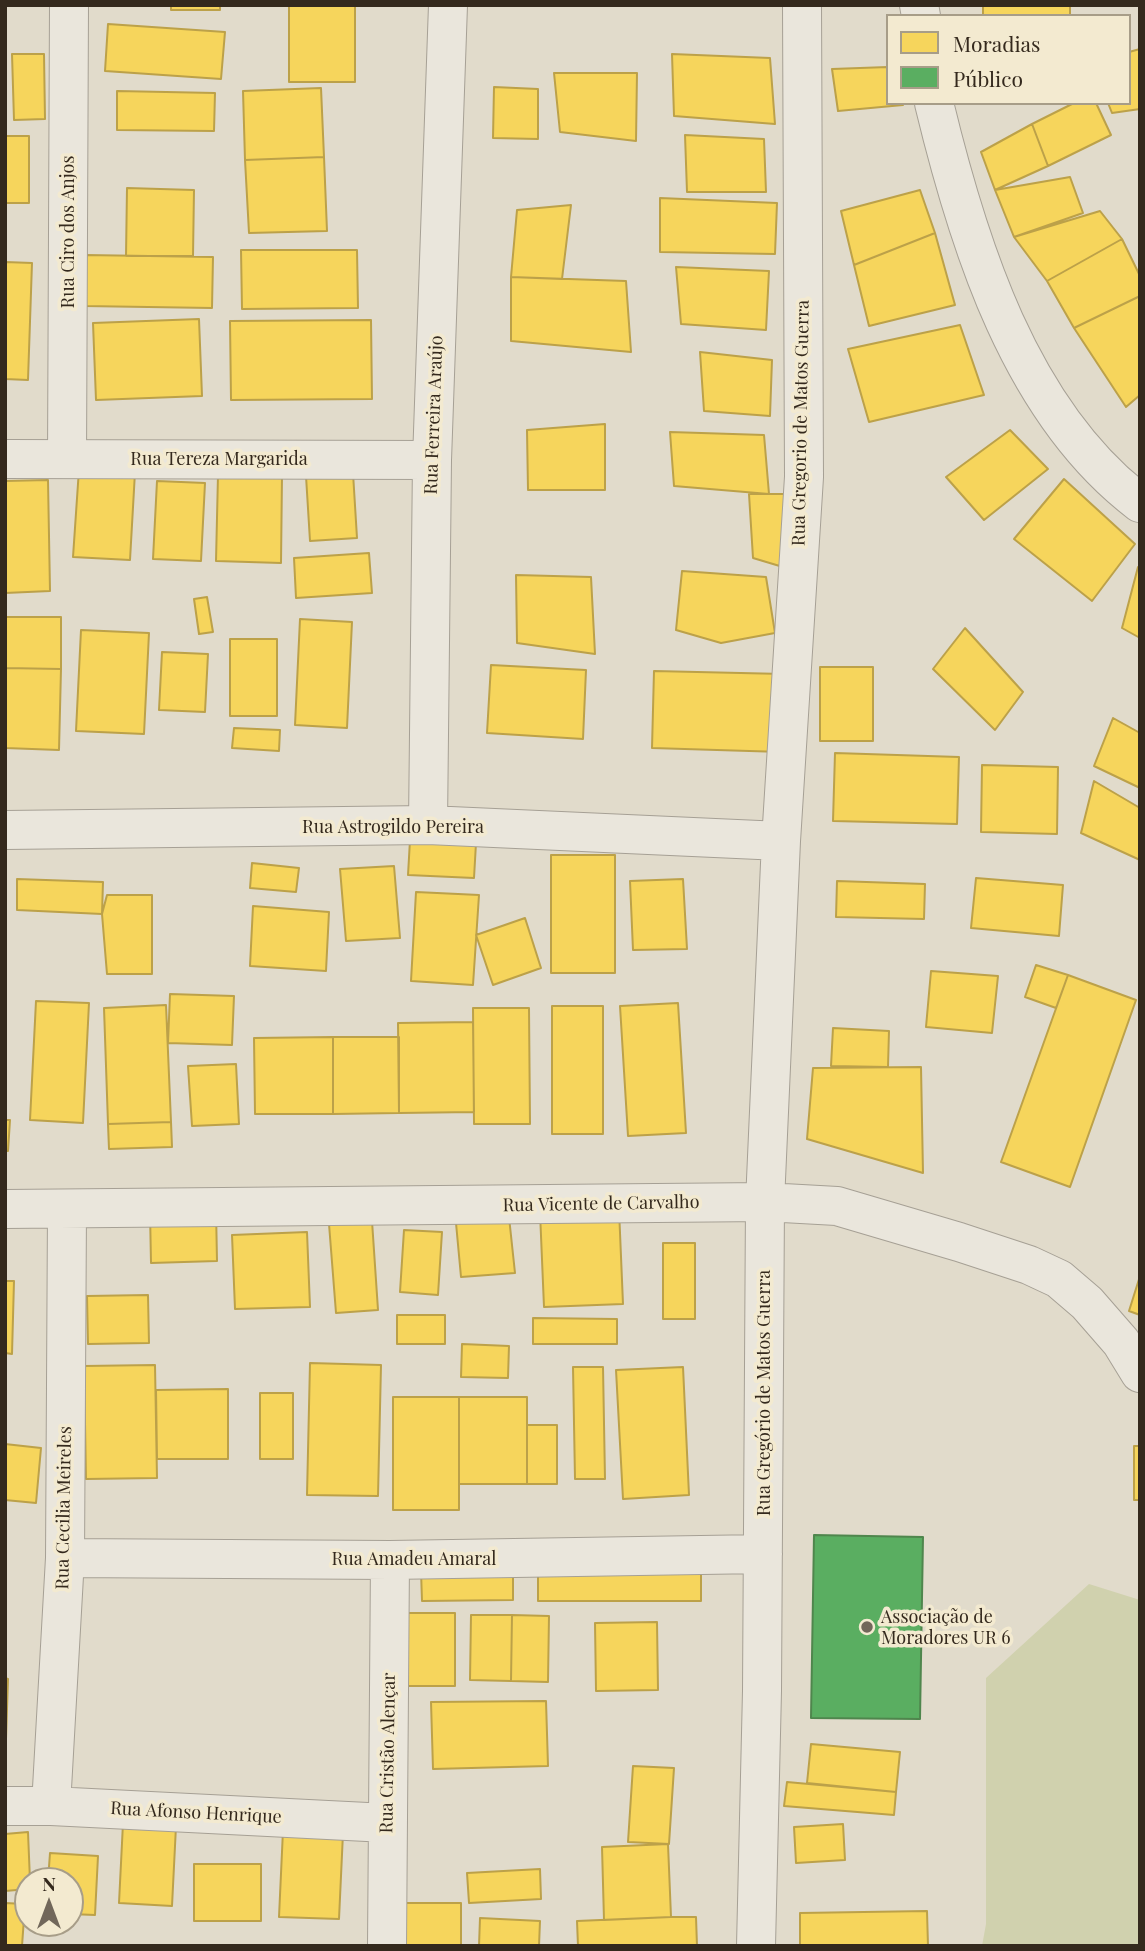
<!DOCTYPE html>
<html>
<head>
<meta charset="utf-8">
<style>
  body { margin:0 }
  #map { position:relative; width:1145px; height:1951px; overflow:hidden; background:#e1dbcb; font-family:"Playfair Display",serif }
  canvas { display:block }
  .frame { position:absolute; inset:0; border:7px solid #34291d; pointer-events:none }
  .legend { position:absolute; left:886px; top:14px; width:245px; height:91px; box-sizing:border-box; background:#f3ead0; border:2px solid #a79d88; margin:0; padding:9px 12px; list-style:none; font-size:21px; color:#34291d }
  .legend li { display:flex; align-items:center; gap:14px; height:35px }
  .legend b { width:35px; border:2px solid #a79d88 }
  .north { position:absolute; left:14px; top:1867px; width:70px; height:70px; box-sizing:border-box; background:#f3ead0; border:2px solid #a79d88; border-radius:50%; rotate:0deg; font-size:19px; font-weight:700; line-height:28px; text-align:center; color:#34291d }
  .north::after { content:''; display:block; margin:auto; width:24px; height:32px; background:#71675a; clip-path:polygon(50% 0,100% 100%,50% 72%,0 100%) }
</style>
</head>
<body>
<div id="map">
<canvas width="1145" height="1951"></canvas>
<div class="frame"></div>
<ul class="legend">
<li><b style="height:19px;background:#f6d55c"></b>Moradias</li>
<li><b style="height:19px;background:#5aae61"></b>Público</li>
</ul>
<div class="north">N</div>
</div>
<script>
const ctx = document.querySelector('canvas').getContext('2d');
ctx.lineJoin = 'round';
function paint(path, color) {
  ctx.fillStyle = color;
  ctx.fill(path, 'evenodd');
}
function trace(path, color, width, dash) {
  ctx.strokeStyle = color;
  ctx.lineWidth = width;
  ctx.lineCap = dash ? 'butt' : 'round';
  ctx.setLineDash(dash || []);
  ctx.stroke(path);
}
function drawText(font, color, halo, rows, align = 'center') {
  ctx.font = font + ' "Playfair Display",serif';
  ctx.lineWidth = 7;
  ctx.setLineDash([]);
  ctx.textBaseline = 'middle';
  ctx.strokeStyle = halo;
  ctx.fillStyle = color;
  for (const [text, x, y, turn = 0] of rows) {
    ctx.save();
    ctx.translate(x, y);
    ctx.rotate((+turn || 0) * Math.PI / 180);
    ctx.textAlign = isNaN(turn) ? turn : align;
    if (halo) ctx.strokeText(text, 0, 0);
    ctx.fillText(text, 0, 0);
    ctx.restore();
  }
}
const green = new Path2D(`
  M1089,1584l51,16v346h-158l4,-22v-246z`);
const homes = new Path2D(`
  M171,5h49v5h-49z
  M289,5h66v77h-66z
  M983,5h87v11h-87z
  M108,24l117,8 -4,47 -116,-8z
  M1140,49v60l-28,4 -4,-10h21v-51z
  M12,54h32l1,65 -31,1z
  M672,54l98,4 5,66 -101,-8z
  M888,67v36l15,2 -65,6 -6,-42z
  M554,73h83l-1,68 -76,-9z
  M494,87l44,2v50l-45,-1z
  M321,88l3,69 -79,3 -2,-69z
  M117,91l98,2 -1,38 -97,-1z
  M1074,103h22l15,32 -63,31 -16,-42z
  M1032,124l16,42 -53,24 -14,-38z
  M685,135l79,4 2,53h-79z
  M5,136h24v67h-24z
  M324,157l3,74 -78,2 -4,-73z
  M1070,177l13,36 -69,24 -19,-47z
  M127,188l67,2 -1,66h-67z
  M920,190l15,43 -81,32 -13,-54z
  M660,198l117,5 -2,51 -115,-2z
  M571,205l-9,74 -51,-2 6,-67z
  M1100,211l22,28 -75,42 -33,-44z
  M935,233l20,72 -86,21 -15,-61z
  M1122,239l18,37v20l-66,32 -27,-47z
  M241,250h116l1,58 -116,1z
  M85,255l128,2 -1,51 -128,-2z
  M5,262l27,1 -4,117 -23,-1z
  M676,267l93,4 -3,59 -85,-6z
  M511,277l115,4 5,71 -120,-11z
  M1140,296v99l-14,12 -52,-79z
  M199,319l3,77 -106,4 -3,-77z
  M371,320l1,79 -141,1 -1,-79z
  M960,325l24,70 -115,27 -21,-73z
  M700,352l72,8 -2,56 -66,-5z
  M605,424v66h-77l-1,-60z
  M1010,430l38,39 -64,51 -38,-43z
  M670,432l94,3 5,59 -95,-8z
  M79,469l56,3 -5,88 -57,-3z
  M353,473l4,65 -47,3 -4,-65z
  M218,475l64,1 -1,87 -65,-2z
  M1064,479l71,65 -43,57 -78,-62z
  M48,480l2,111 -45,2v-112z
  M157,481l48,2 -4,78 -48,-2z
  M749,494h47l-3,76 -40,-12z
  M369,553l3,40 -76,5 -2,-40z
  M1138,567h2v71l-18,-10z
  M682,571l84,6 9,56 -54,10 -45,-13z
  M516,575l75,2 4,77 -78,-11z
  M207,597l6,35 -14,2 -5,-35z
  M5,617h56v52l-56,-1z
  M300,619l52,3 -5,106 -52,-3z
  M965,628l58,64 -28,38 -62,-61z
  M81,630l68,3 -5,101 -68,-3z
  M230,639h47v77h-47z
  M162,652l46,2 -3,58 -46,-2z
  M491,665l95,5 -3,69 -96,-6z
  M820,667h53v74h-53z
  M5,668l56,1 -2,81 -54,-2z
  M654,671l130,3 -2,78 -130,-4z
  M1113,718l27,15v55l-46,-22z
  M234,728l46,2 -1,21 -47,-3z
  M835,753l124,4 -2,67 -124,-3z
  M982,765l76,2 -1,67 -76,-2z
  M1094,781l46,27v52l-59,-27z
  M410,840l66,3 -2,35 -66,-3z
  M551,855h64v118h-64z
  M252,863l47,5 -3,24 -46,-4z
  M394,866l6,72 -54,3 -6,-72z
  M976,878l87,7 -4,51 -88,-8z
  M17,879l86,3 -1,32 -85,-4z
  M683,879l4,70 -54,1 -3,-69z
  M837,881l88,3 -1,35 -88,-2z
  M416,892l63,3 -6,90 -62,-4z
  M107,895h45v79h-45l-5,-60z
  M253,906l76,6 -3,59 -76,-5z
  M525,918l16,50 -48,17 -17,-50z
  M1036,965l32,10 -12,33 -31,-11z
  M931,971l67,5 -6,57 -66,-6z
  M1068,975l68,25 -66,187 -69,-25z
  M170,994l64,2 -2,49 -64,-2z
  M36,1001l53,2 -6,120 -53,-3z
  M678,1003l8,130 -58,3 -8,-130z
  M166,1005l5,117 -63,2 -4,-116z
  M552,1006h51v128h-51z
  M473,1008h56l1,116h-56z
  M473,1022l1,90 -75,1 -1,-90z
  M833,1028l56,3 -1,36 -57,-1z
  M333,1037v77h-78l-1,-76z
  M333,1037h66v76l-66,1z
  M236,1064l3,60 -47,2 -4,-60z
  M921,1067l2,106 -116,-34 6,-71z
  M5,1120h5l-2,31h-3z
  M171,1122l1,25 -63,2 -1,-25z
  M216,1209l1,52 -66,2 -1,-51z
  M619,1209l4,95 -79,3 -4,-95z
  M509,1217l6,56 -54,4 -5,-54z
  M372,1221l6,89 -42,3 -7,-89z
  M404,1230l38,2 -4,63 -38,-3z
  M307,1232l3,75 -75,2 -3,-74z
  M663,1243h32v76h-32z
  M1140,1276v39l-11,-4z
  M5,1281h9l-2,73 -7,-1z
  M148,1295l1,48 -61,1 -1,-48z
  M397,1315h48v29h-48z
  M533,1318l84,1v25h-84z
  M462,1344l47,2 -1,32 -47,-1z
  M310,1363l71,2 -3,131 -71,-1z
  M155,1365l2,113 -71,1 -2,-113z
  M573,1367h30l2,112h-30z
  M683,1367l6,128 -66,4 -7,-129z
  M228,1389v70h-71l-1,-69z
  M260,1393h33v66h-33z
  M393,1397h66v113h-66z
  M459,1397h68v87h-68z
  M527,1425h30v59h-30z
  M5,1444l36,4 -5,55 -31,-3z
  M1134,1446h6v54h-6z
  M513,1570v30l-91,1 -1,-30z
  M538,1570h163v31h-163z
  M397,1613h58v73h-58z
  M471,1615h41l-1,66 -41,-1z
  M512,1615l37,1 -1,66 -37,-1z
  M657,1622l1,68 -62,1 -1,-68z
  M5,1678l3,1 -2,60h-1z
  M546,1701l2,65 -115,3 -2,-67z
  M811,1744l89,8 -4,40 -89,-9z
  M633,1766l41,2 -5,76 -41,-2z
  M787,1782l109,10 -2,23 -110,-9z
  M123,1823l53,3 -4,80 -53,-3z
  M843,1824l2,36 -49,3 -2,-36z
  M283,1830l60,3 -4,86 -60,-2z
  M28,1832l2,49h-2v8l-23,2v-57z
  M668,1844l3,73 -67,3 -2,-73z
  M50,1853l48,3 -3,59 -25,-1v-33h-22z
  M194,1864h67v57h-67z
  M540,1869l1,30 -72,4 -2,-30z
  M5,1903l20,1 -3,42h-17z
  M394,1903h67v43h-67z
  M927,1911l1,35h-128v-33z
  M671,1917h25l1,29h-119l-1,-25z
  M480,1918l60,3 -1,25h-60z`);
const public = new Path2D(`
  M814,1535l109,2 -3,182 -109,-1z`);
const minor = new Path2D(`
  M5,459l427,1
  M67,459l2,-454
  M428,825l4,-365 16,-455
  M5,830l423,-5 353,16
  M5,1209l760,-7 72,4 122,36 70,23 30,14 28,24 34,39 19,31
  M65,1558l325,2 373,-6
  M5,1806h46l336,17
  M51,1806l14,-248 2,-348
  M387,1946l3,-386
  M756,1946l6,-255 3,-489 16,-361 23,-364 -2,-472`);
const tertiary = new Path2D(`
  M919,5l2,11
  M934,103c34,141 86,309 206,400`);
const markers = [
  [867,1627,7,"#71675a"]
];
const streetNames = [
  ["Rua Ciro dos Anjos",68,232,-90],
  ["Rua Ferreira Araújo",434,415,-88],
  ["Rua Gregorio de Matos Guerra",801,423,-89],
  ["Rua Tereza Margarida",219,459],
  ["Rua Astrogildo Pereira",393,827],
  ["Rua Vicente de Carvalho",601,1204,-1],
  ["Rua Gregório de Matos Guerra",764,1393,-90],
  ["Rua Cecilia Meireles",64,1508,-89],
  ["Rua Amadeu Amaral",414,1559],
  ["Rua Cristão Alençar",388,1753,-89],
  ["Rua Afonso Henrique",196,1813,3]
];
const poiNames = [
  ["Associação de",881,1617],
  ["Moradores UR 6",881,1638]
];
paint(green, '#d0d1ae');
paint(homes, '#f6d55c');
trace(homes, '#bca149', 2);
paint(public, '#5aae61');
trace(public, '#4f864d', 2);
trace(minor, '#a6a095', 40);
trace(tertiary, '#a6a095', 40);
trace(minor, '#eae6dc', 38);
trace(tertiary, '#eae6dc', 38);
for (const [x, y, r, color] of markers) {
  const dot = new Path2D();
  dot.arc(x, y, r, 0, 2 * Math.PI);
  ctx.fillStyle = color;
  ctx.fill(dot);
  trace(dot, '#f3ead0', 2.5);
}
drawText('18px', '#34291d', '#f3ead0', streetNames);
drawText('18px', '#34291d', '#f3ead0', poiNames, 'left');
</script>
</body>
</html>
